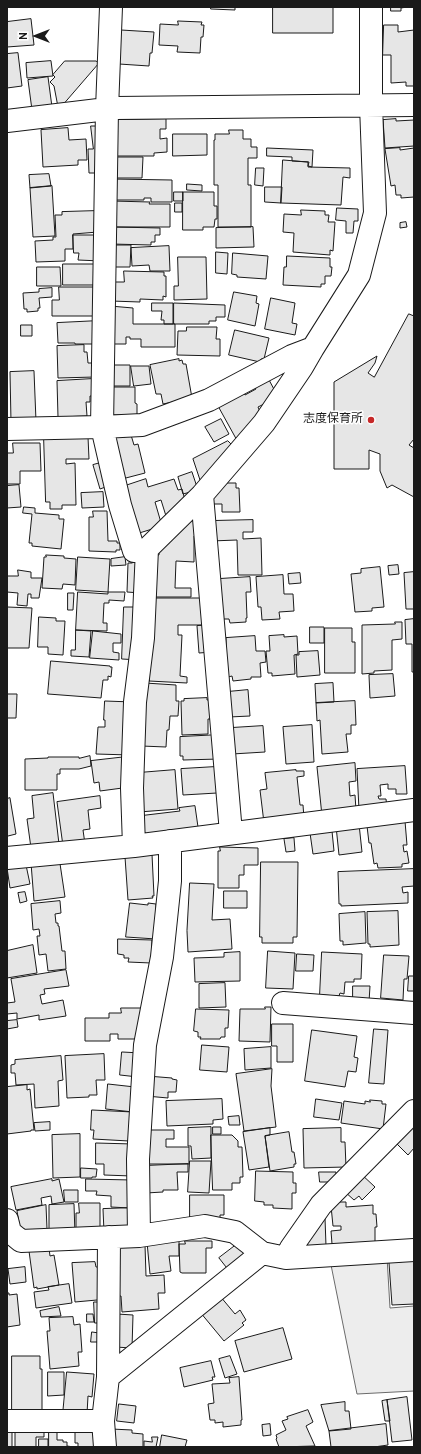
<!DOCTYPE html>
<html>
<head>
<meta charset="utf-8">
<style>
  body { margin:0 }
  #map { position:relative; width:421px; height:1454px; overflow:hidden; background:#fff; font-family:Overpass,sans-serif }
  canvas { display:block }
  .frame { position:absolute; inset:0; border:8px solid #1a1a1a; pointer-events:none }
  .north { position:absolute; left:16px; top:16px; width:40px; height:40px; -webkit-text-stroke:3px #fff; paint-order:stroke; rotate:270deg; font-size:11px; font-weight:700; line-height:16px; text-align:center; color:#1a1a1a }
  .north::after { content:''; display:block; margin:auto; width:14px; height:18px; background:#1a1a1a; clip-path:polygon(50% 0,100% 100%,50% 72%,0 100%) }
</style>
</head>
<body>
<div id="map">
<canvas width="421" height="1454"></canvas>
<div class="frame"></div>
<div class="north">N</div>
</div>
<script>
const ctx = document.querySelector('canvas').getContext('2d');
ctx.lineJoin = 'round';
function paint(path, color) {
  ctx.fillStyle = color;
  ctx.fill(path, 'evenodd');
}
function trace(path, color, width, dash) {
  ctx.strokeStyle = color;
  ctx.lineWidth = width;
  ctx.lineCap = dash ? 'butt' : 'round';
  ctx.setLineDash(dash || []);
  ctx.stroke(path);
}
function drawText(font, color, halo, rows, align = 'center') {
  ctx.font = font + ' Overpass,"Noto Sans JP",sans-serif';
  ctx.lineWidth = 3;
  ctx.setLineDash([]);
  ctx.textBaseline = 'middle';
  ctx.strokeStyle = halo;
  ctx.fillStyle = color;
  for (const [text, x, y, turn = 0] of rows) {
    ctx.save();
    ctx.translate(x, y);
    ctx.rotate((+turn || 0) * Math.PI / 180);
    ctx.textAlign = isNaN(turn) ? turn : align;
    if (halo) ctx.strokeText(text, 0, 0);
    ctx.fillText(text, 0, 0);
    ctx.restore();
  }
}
const parking = new Path2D(`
  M387,1257l3,51 24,-2v85l-57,3 -27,-134z`);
const building = new Path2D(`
  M211,7h24v3l-24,-1z
  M273,7h60v26h-60z
  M391,7h16l-6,1v3h-10z
  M31,19l3,26 -27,2v-25z
  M178,21l24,1 -1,3h3l-1,12h-2l-1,16 -23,-1 1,-6 -19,-1 1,-21 18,1z
  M384,25h14v7l16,-2v56h-8v-4l-15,1v-28h-8z
  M121,30l33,2 -2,21h-2l-1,13 -30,-2z
  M18,53l4,33 -15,2v-34z
  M51,61l2,15 -26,2 -1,-15z
  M65,61h31l3,2 -38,44h-3l-4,-21 -4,-4 5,-5 -2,-2z
  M48,77l4,30 -20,3 -4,-30z
  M166,119v10h-6v10l7,-1v14l-13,1v3h-40v-36z
  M396,119v2l18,-1v26l-29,2 -2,-28z
  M91,126h10l2,47h-14l-1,-24h5z
  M68,128l1,12 17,-1 1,21h-9v5l-35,2 -2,-37z
  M229,130h14v9h8v8h6v11h-9v27h3v42h-33v-42h-4v-45h1v-6h14z
  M173,134h34v21l-34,1z
  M267,148l46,2 -1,17 -4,-1 1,-4 -17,-1v-4l-25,-1z
  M400,148v2l14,-2v49l-13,1v-3h-5l-1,-10 -4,1 -6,-37z
  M113,157h30l-1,21h-29z
  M283,160l25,2v5l42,1v10l-7,-1 -2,28 -60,-2z
  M256,168h8l-1,18 -8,-1z
  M49,174l2,12 -21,2 -1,-13z
  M112,179l60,1v22h-21v-4h-7v2h-32z
  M187,184l15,1v6l-15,-1z
  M52,186l3,50 -22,1 -3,-49z
  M265,187h17l-1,16 -16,-1z
  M174,192h9v9h-9z
  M183,192h31v14h3v13h-2l-1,8h-11v3h-20z
  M112,201l38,1 -1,2h21v23h-58z
  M175,203h7v9h-7z
  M337,208l21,1v12h-4l-1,12h-7v-12l-10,-1z
  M301,210l24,1v4h4l-1,7h7l-2,29 -3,-1v5l-37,-3 1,-19 -11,-1 1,-18 17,1z
  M96,211l2,21 -25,2v15h-8v12l-29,1 -1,-21 18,-1v-3h3l-1,-22h7v-3z
  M406,222l1,5 -7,1v-5z
  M115,227l45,1v7h-5v7h-4v3l-40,-1z
  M253,227l1,20 -38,1v-20z
  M73,235h29l-1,26 -23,-1 1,-7h-5z
  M111,245h20l-1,22h-19z
  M169,246l1,25h-20l-1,-6 -17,1 -1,-18z
  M216,252l12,1 -1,21 -11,-1z
  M233,253l35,3 -2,23 -29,-2v-2l-5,-1z
  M287,256l43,2v9h2l-1,9h-6v8h-4v3l-38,-2 1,-18h2z
  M178,257h28l1,42 -33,1v-14h4z
  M63,264h32v21h-32z
  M37,267h23l1,19h-24z
  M124,271l40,1v4h2v21l-3,-1v4l-23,-1v3l-29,-1 1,-19h12z
  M59,287h40v29h-47v-16h7z
  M52,288v9l-13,1 1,10h-2v3l-11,1v-3h-3l-1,-16 16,-1v-3z
  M234,292l23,4 -1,7 3,1 -4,22 -27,-6z
  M271,298l24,5 -3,20 5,1 -2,11 -30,-6z
  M152,303h21v21h-9v-4h-3l1,-9h-10z
  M174,303l51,2v12h-9v4h-7v3h-35z
  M110,306l23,2v16h42v23h-34v-8h-11v-2h-4v7h-14z
  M409,314l5,2v123l-5,6 5,3v49l-22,-12 -5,3 -7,-17v-17l-11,-4v19h-35v-87l43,-26 -2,7 -7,10 6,4z
  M98,321v23h-23v-1h-17l-1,-20z
  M21,325h11v11h-11z
  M187,327h30l-1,12h4v17l-43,-1 1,-24h8z
  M235,330l34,8 -5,21h-3l-1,3 -31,-7z
  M84,345v7h3l1,11h7v14l-37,1 -1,-32z
  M179,359v2l3,-1 1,4h3l6,34 -29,6 -2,-10h-5l-6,-29z
  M106,365h24v21h-24z
  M131,366h18l2,18 -17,2z
  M34,371l2,50 -25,1 -1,-50z
  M268,378l8,15 -4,7 -14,7 3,7 -22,30 -21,-38 25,-14 2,3 11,-6 -2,-3z
  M92,379l1,17h-3v6h-4l1,14 -29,1 -1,-36z
  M107,387h28v16l2,1v11h-30z
  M221,419l8,15 -15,8 -9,-15z
  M123,435l1,2 7,-2 3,10 4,-1 7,29 -23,6 -15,-42z
  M44,437h44l1,22h-23v5l9,-1 1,42h-14v4h-12v-7h-4z
  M228,441l6,6 -33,36 -8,-24z
  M13,443h27l1,28h-21v13h-13v-31h6z
  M104,462l7,23 -11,4 -7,-24z
  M192,472l6,18 -15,4 -5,-17z
  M146,479l2,8 26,-8 4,11 4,-1 4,15 -20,12 -5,-16 -6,2 7,24 -26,8 -14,-47z
  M220,483h16v5h3l1,24h-18v-8h-11z
  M19,485l2,22 -14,1v-22z
  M103,492l1,15 -22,1 -1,-15z
  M24,507l11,1v5l24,2v4h5l-3,30 -29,-3v-3h-3l3,-29 -9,-1z
  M93,511h14l1,30h9v2h3v7h-4v2l-27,-1v-34h4z
  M189,518h10v18h-5v26l-18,-1 -1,27h16v9h-41l1,-42h8v-11z
  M253,520v12h-10v7l18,-1 1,37h-24l-1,-35 -26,1v-20z
  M46,555l18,1v2l12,1 -1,26 -12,-1 -1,5 -20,-1 2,-31h2z
  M78,557l32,2 -2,33 -32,-2z
  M125,557l1,8 -15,1v-7z
  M132,560h10l-1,33 -14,-1 1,-29h4z
  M398,565l1,9 -10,1 -1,-9z
  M380,567l4,40 -12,1v3l-17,1 -4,-38 10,-1v-4z
  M18,570l13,2v6h11l-3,20h-8v-4h-3l-1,12 -10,-1 1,-12 -11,-1v-16h11z
  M414,572v37h-8l-2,-36z
  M300,573l1,10 -12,1 -1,-10z
  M283,575l1,19h9l1,17 -15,1 1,7 -18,1 -1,-13h-3l-2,-30z
  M250,577l1,15h-5l1,26h-1v4l-16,1 -1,-4h-8l-2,-40z
  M78,592l30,2v-2h17l-1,9 -15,-1v3h-5l-1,20h4v8l-31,-1z
  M68,593h6l-1,17h-5z
  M150,598h56v27h-28v10h4l-2,41 7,1v6l-38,-2 1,-1 -5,-1z
  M7,607l25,1 -3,40h-22z
  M124,607h16l-1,53 -17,-1z
  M39,617l17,1v3h9l-2,34 -15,-1v-7h-10z
  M414,619v53h-2v-28h-6l-1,-24z
  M395,622h7v17l-10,1v30l-18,1v2l-12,1v-49l33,-1z
  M210,625l2,27 -13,1 -2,-27z
  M310,627h14v16h-14z
  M325,628h27v14h3v31h-30z
  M76,630l15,1 -2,26 -18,-1v-6h4z
  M93,631l28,3v9h-8v9l6,1v7l-29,-2z
  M284,635v2l13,-1 1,18 -4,1 1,19 -23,2v-3h-4l-2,-22h4l-1,-15z
  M255,636l1,15h9l1,11 -6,1 1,14h-10v2l-18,2 -1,-5 -4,1 -6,-27h4v-12z
  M318,651l2,24 -23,2 -1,-22h3v-3z
  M51,661l59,5v1h2l-1,10 -3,-1v4h-5l-2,18 -53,-4z
  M393,674l2,22 -25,2 -1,-23z
  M145,683l31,2v16h3l-1,15h-8l-1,14h-2l-1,17 -25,-1z
  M333,683l1,19 -18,1 -1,-19z
  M248,690l2,26 -21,1 -2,-25z
  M7,694h10l-1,24h-9z
  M207,698v2h6v19h-5v15l-26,1 -1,-34h3v-2z
  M105,701l28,1 -3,53 -34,-1 2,-27h7v-7h-1z
  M355,701l1,24h-5v9h-5l2,18 -26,2 -2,-34 -3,1 -1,-18z
  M312,725l2,37 -28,2 -3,-37z
  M263,726l2,26 -33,2 -1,-26z
  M211,735h7l1,24 -36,1v-4h-3v-19z
  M90,756l1,10 -12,3h-19v5h-3v16h-32v-31l23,-1v-1h31v1z
  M126,757l4,30 -30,4 -1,-9 -5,1 -3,-22z
  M355,763l1,18 -7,1 1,14 5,-1 1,15 -34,6 -5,-49z
  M405,766l2,28h-11v-5h-8v-5l-8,1 1,11h-3l1,3h7l1,9 -28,2 -2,-41z
  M215,767l2,26 -34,2 -2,-26z
  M175,770l3,39 -39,3 -1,-39z
  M296,770v1h8v5l-7,1 3,28h3l1,13 -40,5 -4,-33 7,-1 -2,-16z
  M53,793l6,51 -28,4 -4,-29 7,-1 -2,-22z
  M100,796l1,12 -13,2 2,19 -7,1 2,14 -22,2 -6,-44z
  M10,798l6,36 -8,2 -1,1v-38z
  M195,806l3,21 -58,9 -2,-20 42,-5 -1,-3z
  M405,821l2,24h-4l1,7 3,-1 2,12 -7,1v3l-24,1 -1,-5 -3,1 -3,-21h-2l-2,-17z
  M359,824l3,28 -23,3 -3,-29z
  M332,831l2,20 -21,3 -3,-21z
  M294,838l1,13 -9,1 -2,-13z
  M220,847l38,1v17h-14v10h-5v13h-21v-37h2z
  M152,854l2,42h-2l1,2 -25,2 -3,-43z
  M59,857l6,40 -31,4 -3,-38z
  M261,862h37l-1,75h-4v6h-31v-6h-2z
  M26,865l4,19 -20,4 -3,-20z
  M414,869v17l-12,1 1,6 5,-1v11l-67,3v-2h-2l-1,-32z
  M190,883l24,1 -2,36 18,-1 2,30 -44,3 -1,-21z
  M224,891h23v17h-23z
  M25,892l2,9 -7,2 -2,-10z
  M60,901l1,12 -6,1 1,9h2v3h1l3,25h3l1,18 -18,2 -2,-17 -7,1 -2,-19h3l-1,-7 -6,1 -2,-26z
  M130,903l18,2v-2l8,1v5l2,1 -2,29 -30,-2z
  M398,911l1,34 -29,2v-3h-2l-1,-32z
  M365,912l1,31 -23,2v-4h-3l-1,-27z
  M118,939l34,1 -1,23 -23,-1 1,-4h-5v-3l-6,-1z
  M33,945l4,28 -30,5v-27z
  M268,951l27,2 -2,36 -27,-1z
  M240,952v29l-45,1 -1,-24 30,-1v-4z
  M322,952l40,2 -1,25h-7v3h-9l-1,12 -4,-1 -1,3 -19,-1z
  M297,954l17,1 -1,16h-17z
  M384,955l25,1 -2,23h-3l-1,21 -22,-2z
  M66,970l3,16 -25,3 1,5 -5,1 2,9 21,-4 3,16 -27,4v-5l-22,4v-6l-10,1v-11l8,-1 -4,-23z
  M409,976h5v15h-6z
  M225,983l1,24 -27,1v-24z
  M353,986h17l-1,16 -16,-1z
  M265,1007h6l-1,35 -31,-1 1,-32h25z
  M121,1008h22l-6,31h-19v-5h-8v7h-25v-23h24v-5h12z
  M196,1009l33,1 -1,18h-3v9h-4l-1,2h-20l1,-2h-3v-5l-4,-1z
  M17,1020l1,7 -11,2v-8z
  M272,1024h21v38h-16v-16h-5z
  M374,1029l14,1 -4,54 -15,-1z
  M312,1030l45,6 -3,21 4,1 -2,14 -8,-1 -3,16 -40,-6z
  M202,1045l27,2 -2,25 -27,-2z
  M271,1047v21l-26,2 -1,-21z
  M122,1052l19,1 -3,24 -18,-2z
  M104,1054l1,26h-9l1,15h-8v2l-22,1 -2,-42z
  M61,1056l2,24 -5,1 1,25 -24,2 -1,-24 -18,1 -1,-12h-4v-8l4,-1v-4z
  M272,1069l-1,17 5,41 -32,4 -8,-57z
  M147,1076l25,2v1l5,1 -1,12h-8v6l-22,-2z
  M108,1084l27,3 -2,25 -27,-3z
  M27,1085v5l3,-1 4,41h-3v1l-24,3v-47z
  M222,1099l1,20 -10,1v4l-46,2 -1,-25z
  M316,1099l26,4 -3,17 -25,-3z
  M370,1100l12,1v3h4l-3,25 -42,-6 3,-22 21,3v-3l5,1z
  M92,1110l41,2 -4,29 -36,-2 1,-9h-3z
  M239,1116l1,9h-11l-1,-8z
  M414,1119v29l-6,7 -15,-15z
  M50,1122v8l-15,1 -1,-8z
  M211,1127v31l-19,1 -1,-13h-3v-18z
  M213,1127h8v7h-8z
  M270,1128v7l-5,1 4,31 -20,3 -6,-38z
  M341,1128v14h4l1,25 -42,1 -1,-39z
  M143,1130h31v9h-8v8h23v17h-46z
  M289,1132l3,20h2l2,12h-2v3l-24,4 -5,-35z
  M80,1134v43l-27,1 -1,-43z
  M211,1135h21l6,6v6h4l1,30h-3v6h-8v7h-19z
  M96,1143l37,1 -1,32 -28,-1v-11h-8z
  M190,1161h21l-2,32 -21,-1z
  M188,1164v8h-11l1,18h-15v2l-17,1 -3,-27z
  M81,1168l16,1 -1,8h-4v1h-11z
  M256,1171l37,1v11h3v10h-4v16l-19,-1v-3h-9v-3l-9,-1z
  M319,1172h17v10h-16z
  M360,1173l15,14 -13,13 -3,-4 -5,4 -10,-9z
  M52,1179v2l7,-2 5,23 -12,2 -1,-8 -10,2 1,7 -26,5 -5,-23z
  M86,1179l46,1 -2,28 -19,-1v-11l-15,-1 1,-4h-11z
  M64,1190h14v12h-13z
  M190,1195h34v20h-4v6h-30z
  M333,1202h13v5l27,-2v9h3l1,13h-2v15l-43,2 -1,-13 10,-1v-4h-8l-2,-20z
  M79,1203h21v31l-24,1v-22h3z
  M74,1204l1,31h-26v-30z
  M46,1205l1,24 -26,5 -4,-23z
  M132,1208l1,23 -29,1 -1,-23z
  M325,1218l1,28 -28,1z
  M179,1240v16h-10l2,15 -21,3 -3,-32z
  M185,1241h27v7h-6v25h-24l-2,-1 -1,-28h6z
  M240,1242l13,12 -23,18 -11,-14z
  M145,1245l1,31 18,-1 1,18h-7l1,16 -37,3 -1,-16h-3v-49z
  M49,1248l1,8 4,-1 5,30 -22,4v-2l-3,1 -5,-37z
  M414,1261v43l-22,1 -3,-42z
  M95,1262l1,5h3l9,32 -33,3 -3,-39z
  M25,1267l1,15 -16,2 -2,-15z
  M69,1284l3,19 -36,5 -2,-16 15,-2 -1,-3z
  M7,1293h2v2l8,-1 3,31 -13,2z
  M220,1296l15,18 5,-4 6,10 -4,3 2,2 -20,16 -24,-29z
  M94,1302h13l1,21h-13z
  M59,1307l2,9 -20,1 -1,-6z
  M87,1314h6l1,8h-7z
  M117,1314l16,1 -1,33 -17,-1z
  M73,1317l1,8 6,-1 2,28h-4l1,14 -29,3 -3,-38h3l-1,-13z
  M283,1328l9,31 -48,13 -9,-31z
  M92,1332l7,1v9h-8z
  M12,1356h28v13h2v44l-30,3z
  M230,1356l7,18 -12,4 -6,-19z
  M211,1361l4,16h-3l1,3 -29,7 -4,-19z
  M48,1372h16v23l-16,1z
  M67,1372l27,2 -2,23 -4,-1 -1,18h-24z
  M239,1377l3,43h-1v5l-18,2v-5l-8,1v-3h-5l-2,-16 6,-1 -2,-19 18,-1 -1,-5z
  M407,1397l5,43 -20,2 -5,-42z
  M387,1400l3,21h-5l-3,-20z
  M345,1402v9h4l2,18 -22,2 -8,-26z
  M119,1404l17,2 -2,17 -17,-2z
  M308,1410l5,12 -7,4 9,20 -36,1 -3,-8 1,-1 -1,-3 10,-5 -4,-9 6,-2 -1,-2z
  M270,1424l1,11 -8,1 -1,-11z
  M386,1424l2,21 -14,2h-43l-2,-16z
  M44,1426v11h-8v10h-21v-20z
  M49,1426h8v14h6v2h4v4l7,1h-25z
  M96,1426v21h-18v-4h-3v-16z
  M7,1429h5v18h-5z
  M111,1429l21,1v3l11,1v13h-32z
  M162,1435l25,5 -2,7h-25z
  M152,1437h6l-2,10h-12v-6l8,1z
  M39,1439h9v8h-9z`);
const minor = new Path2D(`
  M111,7l-4,102 -5,318 18,78 14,46 13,-2 -4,89 -8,64 -3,86 2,58
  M7,121l108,-13 299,-3
  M7,429l95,-2 40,-2 67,-25 83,-44 21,-8 46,-73 16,-62 -4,-108v-98
  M202,495l29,338
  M147,549l55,-54 62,-72 38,-56 11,-19
  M7,858l127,-12 280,-36
  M283,1003l131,10
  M7,1220l3,12 11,9 118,-5 66,-10 30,6 27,21 24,5 128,-8
  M139,1236l-1,-77 7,-114 17,-88 8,-76v-40
  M286,1258l5,-10 30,-43 93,-94
  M108,1377l1,-140
  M7,1421h96
  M105,1447l-2,-26 5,-44 154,-124`);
const markers = [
  [371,420,4,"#c62828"]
];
const poiNames = [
  ["志度保育所",363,420]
];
paint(parking, '#ededed');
trace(parking, '#6a6a6a', 1);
paint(building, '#e6e6e6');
trace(building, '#1a1a1a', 1);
trace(minor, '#1a1a1a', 24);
trace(minor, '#fff', 22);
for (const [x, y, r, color] of markers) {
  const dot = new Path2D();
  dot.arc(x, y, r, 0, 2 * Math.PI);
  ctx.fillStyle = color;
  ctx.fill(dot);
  trace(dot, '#fff', 1.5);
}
drawText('12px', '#1a1a1a', '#fff', poiNames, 'right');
</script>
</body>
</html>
